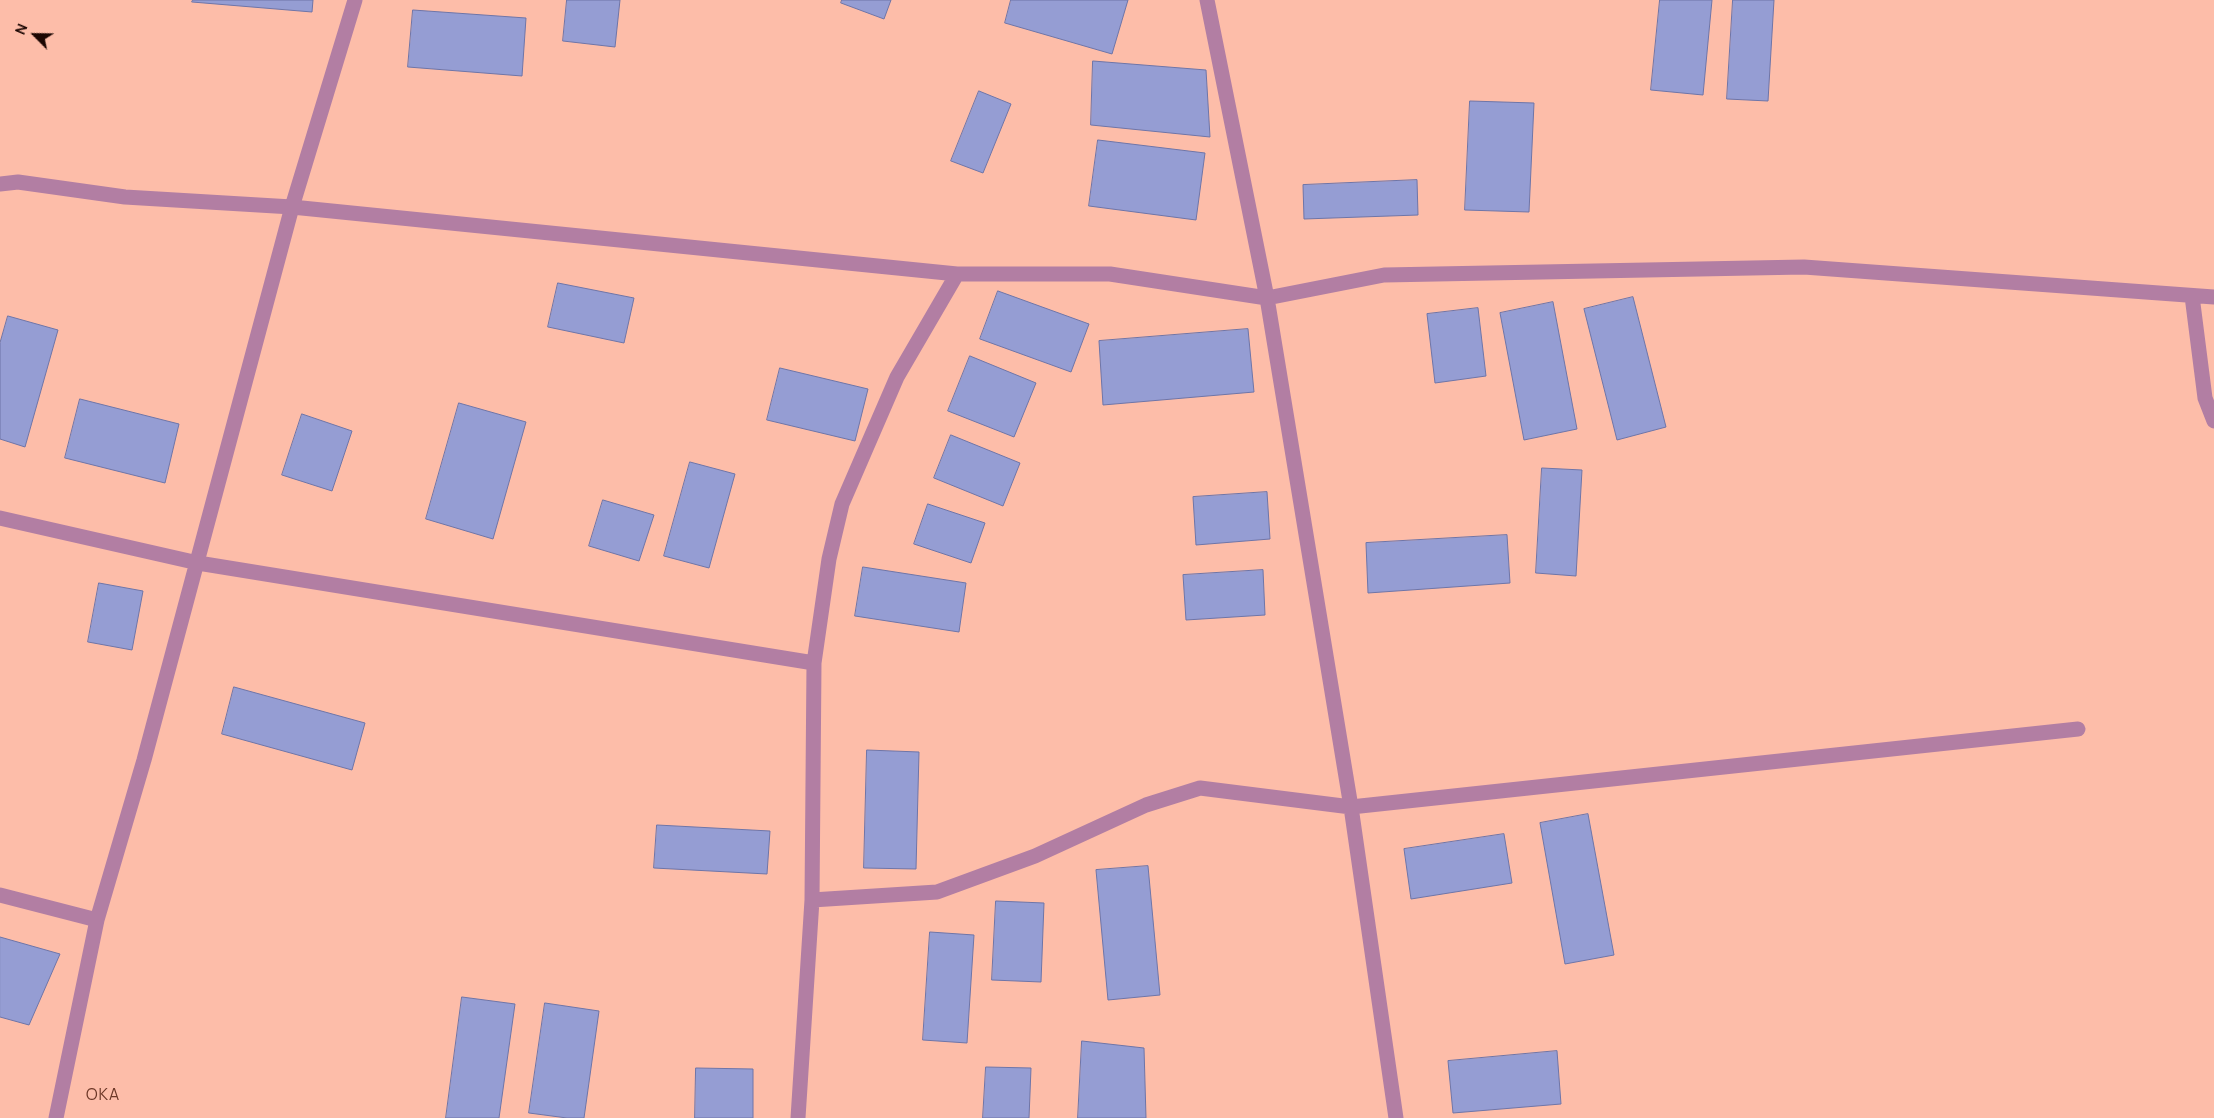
<!DOCTYPE html>
<html>
<head>
<meta charset="utf-8">
<style>
  body { margin:0 }
  #map { position:relative; width:2214px; height:1118px; overflow:hidden; background:#fdbda9; font-family:Manrope,sans-serif }
  canvas { display:block }
  .north { position:absolute; left:10px; top:10px; width:50px; height:50px; -webkit-text-stroke:4px #fdbda9; paint-order:stroke; rotate:293deg; font-size:14px; font-weight:700; line-height:20px; text-align:center; color:#1c0703 }
  .north::after { content:''; display:block; margin:auto; width:18px; height:22px; background:#1c0703; clip-path:polygon(50% 0,100% 100%,50% 72%,0 100%) }
</style>
</head>
<body>
<div id="map">
<canvas width="2214" height="1118"></canvas>
<div class="north">N</div>
</div>
<script>
const ctx = document.querySelector('canvas').getContext('2d');
ctx.lineJoin = 'round';
function paint(path, color) {
  ctx.fillStyle = color;
  ctx.fill(path, 'evenodd');
}
function trace(path, color, width, dash) {
  ctx.strokeStyle = color;
  ctx.lineWidth = width;
  ctx.lineCap = dash ? 'butt' : 'round';
  ctx.setLineDash(dash || []);
  ctx.stroke(path);
}
function drawText(font, color, halo, rows, align = 'center') {
  ctx.font = font + ' Manrope,sans-serif';
  ctx.lineWidth = 5;
  ctx.setLineDash([]);
  ctx.textBaseline = 'middle';
  ctx.strokeStyle = halo;
  ctx.fillStyle = color;
  for (const [text, x, y, turn = 0] of rows) {
    ctx.save();
    ctx.translate(x, y);
    ctx.rotate((+turn || 0) * Math.PI / 180);
    ctx.textAlign = isNaN(turn) ? turn : align;
    if (halo) ctx.strokeText(text, 0, 0);
    ctx.fillText(text, 0, 0);
    ctx.restore();
  }
}
const building = new Path2D(`
  M193,0h120l-1,12 -120,-10z
  M567,0h53l-5,47 -52,-6z
  M842,0h49l-7,19 -43,-16z
  M1011,0h117l-16,54 -107,-31z
  M1660,0h52l-9,95 -52,-5z
  M1733,0h41l-6,101 -41,-2z
  M413,10l113,8 -4,58 -114,-9z
  M1093,61l113,9 4,67 -119,-12z
  M979,91l32,13 -28,69 -32,-12z
  M1470,101l64,2 -5,109 -64,-2z
  M1098,140l107,13 -9,67 -107,-14z
  M1417,180l1,35 -114,4 -1,-34z
  M558,283l76,15 -10,45 -76,-16z
  M998,291l91,33 -18,48 -91,-33z
  M1633,297l33,130 -49,13 -33,-131z
  M1553,302l24,127 -53,11 -24,-127z
  M1478,308l8,68 -51,7 -8,-69z
  M8,316l50,14 -33,117 -25,-8v-96z
  M1248,329l6,63 -151,13 -4,-64z
  M970,356l66,27 -22,54 -66,-26z
  M780,368l88,21 -13,52 -88,-21z
  M80,399l99,25 -14,59 -100,-25z
  M459,403l67,19 -33,117 -67,-20z
  M302,414l50,17 -20,60 -50,-16z
  M951,435l69,28 -17,43 -69,-28z
  M690,462l45,12 -26,94 -45,-12z
  M1542,468l40,2 -6,106 -40,-3z
  M1267,492l3,47 -74,6 -3,-48z
  M603,500l51,15 -15,46 -50,-15z
  M928,504l57,19 -14,40 -57,-19z
  M1507,535l3,48 -142,10 -2,-50z
  M863,567l103,16 -7,49 -104,-16z
  M1263,570l2,45 -79,5 -3,-45z
  M99,583l44,8 -11,59 -44,-8z
  M234,687l131,36 -13,47 -130,-36z
  M867,750l52,2 -3,117 -52,-1z
  M1588,814l26,141 -49,9 -25,-141z
  M657,825l113,6 -3,43 -113,-6z
  M1504,834l8,49 -101,16 -7,-50z
  M1148,866l12,129 -52,5 -12,-130z
  M996,901l48,2 -3,79 -49,-2z
  M930,932l44,3 -7,108 -44,-3z
  M0,937l60,17 -31,71 -29,-8z
  M462,997l53,7 -16,114h-53z
  M545,1003l54,8 -15,107h-17l-38,-5z
  M1082,1041l62,7 2,70h-68z
  M1557,1051l4,53 -108,9 -5,-52z
  M986,1067l45,1 -2,50h-46z
  M696,1068l57,1v49h-58z`);
const street = new Path2D(`
  M1207,0l60,298 84,509 45,311
  M0,184l18,-2 107,15 167,10 665,67h153l157,24 117,-23 420,-8 410,30
  M2192,296l13,102 9,23
  M0,518l198,45 616,100
  M0,895l97,25
  M812,900l125,-8 98,-36 111,-51 54,-17 151,19 727,-78
  M56,1118l41,-198 47,-160 148,-553 63,-207
  M798,1118l14,-218 2,-237 15,-104 13,-55 55,-127 60,-103`);
const quarterNames = [
  ["OKA",103,1096]
];
paint(building, '#959dd3');
trace(building, '#6e75a8', 1);
trace(street, '#b27ea3', 15);
ctx.letterSpacing = '1px';
drawText('16px', '#6c3727', '#fdbda9', quarterNames);
ctx.letterSpacing = '0px';
</script>
</body>
</html>
